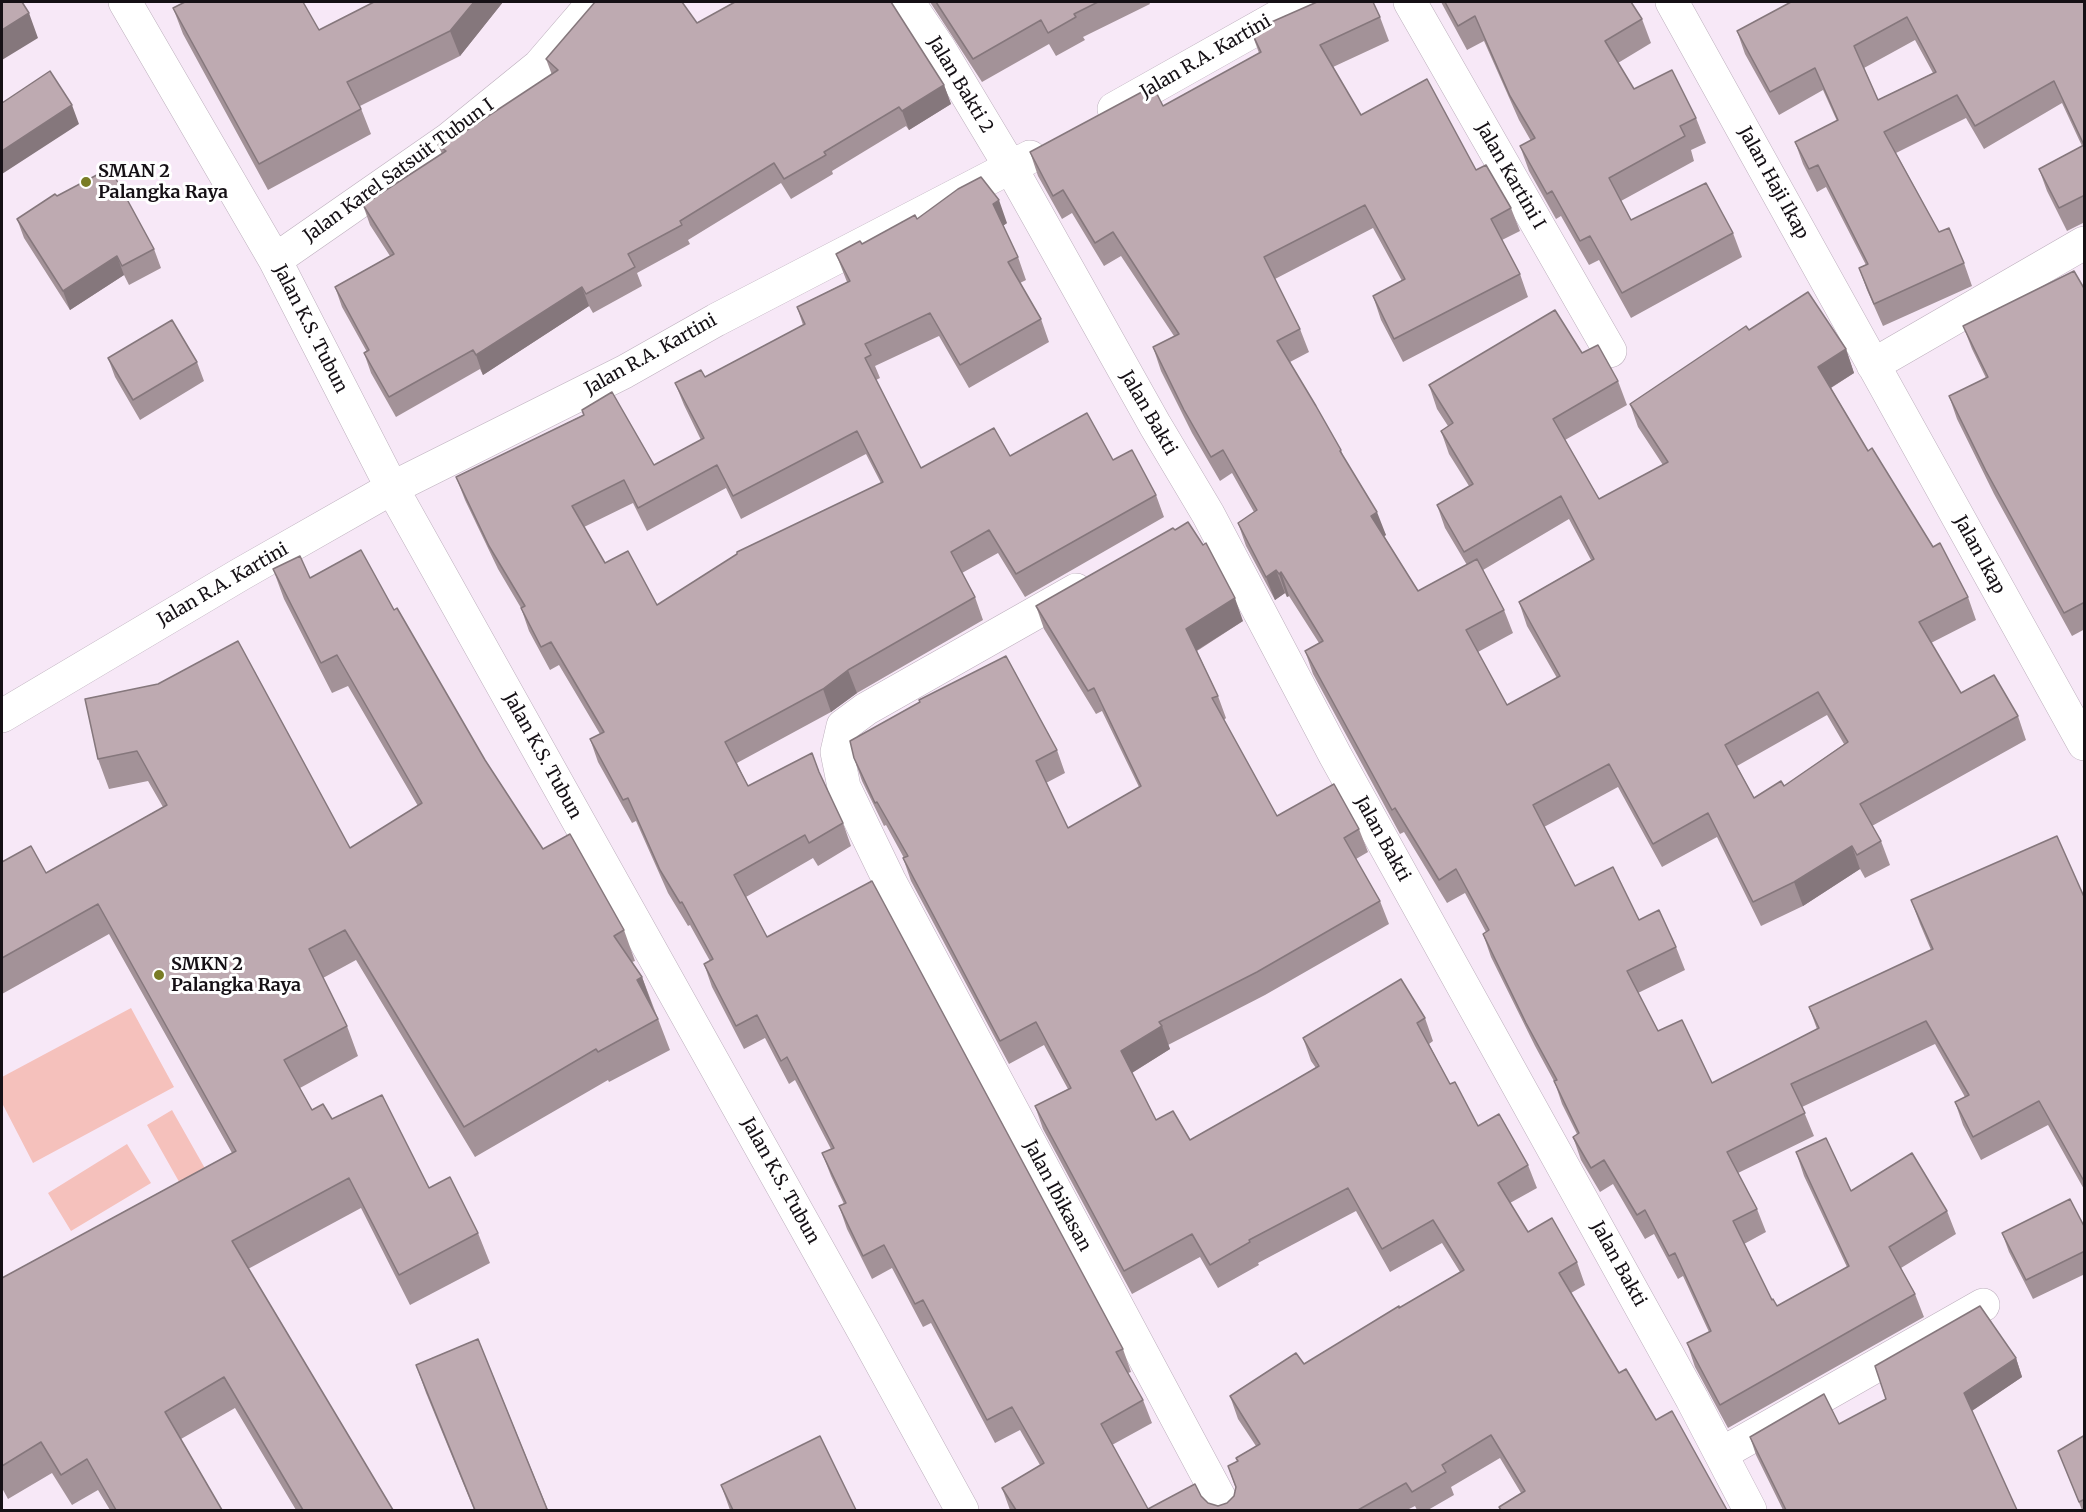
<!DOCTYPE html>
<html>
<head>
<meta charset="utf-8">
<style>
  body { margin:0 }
  #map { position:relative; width:2086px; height:1512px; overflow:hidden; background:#f7e8f7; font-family:Merriweather,serif }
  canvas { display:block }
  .frame { position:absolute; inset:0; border:3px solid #151015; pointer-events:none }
</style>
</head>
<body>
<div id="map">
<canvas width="2086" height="1512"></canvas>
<div class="frame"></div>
</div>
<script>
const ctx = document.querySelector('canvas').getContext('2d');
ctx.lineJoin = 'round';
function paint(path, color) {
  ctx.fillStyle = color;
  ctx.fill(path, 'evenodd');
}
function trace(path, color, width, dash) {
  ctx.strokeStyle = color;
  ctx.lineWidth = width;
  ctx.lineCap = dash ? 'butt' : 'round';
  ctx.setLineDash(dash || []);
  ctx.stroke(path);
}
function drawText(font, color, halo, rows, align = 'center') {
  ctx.font = font + ' Merriweather,serif';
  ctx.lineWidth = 6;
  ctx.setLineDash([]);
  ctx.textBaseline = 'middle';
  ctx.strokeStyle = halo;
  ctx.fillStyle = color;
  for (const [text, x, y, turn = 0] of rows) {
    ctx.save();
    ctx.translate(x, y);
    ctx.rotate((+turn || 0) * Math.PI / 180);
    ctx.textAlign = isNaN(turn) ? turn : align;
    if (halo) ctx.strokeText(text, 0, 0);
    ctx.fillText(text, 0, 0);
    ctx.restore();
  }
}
const green = new Path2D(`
  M131,1008l43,79 -141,76 -31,-60v-26z
  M172,1110l35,62 -25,15 -35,-62z
  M127,1144l24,39 -80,48 -23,-38z`);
const minor = new Path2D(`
  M125,2l150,258 117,228 475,849 95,173
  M908,2l31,46 72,120 144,257 53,89 127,241 357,644 58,111
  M1410,2l200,349
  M1672,2l412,742
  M1114,109l190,-107
  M275,260l174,-121 90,-73 55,-64
  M1873,365l211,-122
  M1076,590l-210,119 -23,17 -6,26 7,35 45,93 337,630
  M2,716l239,-142 151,-86 232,-116 92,-52 314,-163
  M1721,1454l262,-149`);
const wall = new Path2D(`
  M372,2h131l-43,54 -100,50 11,28 -103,56 -85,-156 -10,-26 146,22 53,-27z
  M930,2h219l1,2 -67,33 2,3 -29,16 -7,-12 -67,38z
  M1441,2h190l11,17 9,24 -33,20 16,26 62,29 10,25 -15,7 3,11 -73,40 10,19 102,13 9,24 -111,61 -32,-58 -10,5 -28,-49 -5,3 -27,-48 -9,-25 11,-5 -12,-21 -35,-79 -17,9z
  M2085,2v220l-18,9 -20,-40 -8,-22 43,-23 -20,-43 -78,46 -18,-31 -70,35 43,79 25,31 8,23 -89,40 -16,-36 -8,-22 7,-3 -40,-78 -9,5 -14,-28 -8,-22 42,-21 -14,-31 -44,25 -34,-61 -8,-23zM1915,40l18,33 -55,27 -14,-32z
  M1380,17l9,24 -56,26 28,48 115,55 35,38 9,23 -18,9 18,34 8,23 -125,65 -22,-42 -8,-24 29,-15 -29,-53 -98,51 25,50 9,23 -19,10 51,88 3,8 42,77 -2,1 34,55 49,-26 -22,-37 -8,-23 32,-19 -20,-32 -8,-23 7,-5 -11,-17 -8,-24 153,-32 36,28 9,24 -62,35 34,59 64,-34 -25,-38 -8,-23 119,-74 97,19 8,24 -23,15 37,63 100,146 8,23 -45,23 30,50 57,23 8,24 -154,86 9,15 9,24 -25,13 -5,-9 -57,37 -42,20 -44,-89 -55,30 -44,-80 -74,40 31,59 64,34 37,27 9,23 -47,23 20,38 54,52 105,-54 -8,-22 122,-57 -11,-26 -9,-24 174,-1v292l-37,-66 -67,35 -18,-35 -8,-23 10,-5 -30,-53 -133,63 12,29 -76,37 19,36 9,23 -22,12 28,56 5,6 70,-39 -43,-91 -8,-24 55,39 96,20 9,23 -55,34 14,26 9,23 -196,111 -33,-61 -8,-24 22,-11 -26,-56 -5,3 -24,-45 -9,5 -32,-55 -13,8 -19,-32 -8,-23 4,-3 -15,-30 -7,-21 -20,-37 -44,-89 -8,-23 3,-2 -21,-39 -18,10 -43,-71 -4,2 -87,-160 -8,-23 14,-8 -30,-47 -2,1 -2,-4 -10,7 -29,-54 -8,-23 16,-11 -22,-39 -12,8 -28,-48 -31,-62 -8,-24 21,-11 -53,-80 -17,10 -32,-53 -10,6 -24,-43 -8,-24 133,-46 96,-53 -8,-22zM1569,519l22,41 -72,42 8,24 30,52 -50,27 -29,-53 35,-19 -9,-23 -21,-40zM1827,715l17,29 -60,42 -30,12 -17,-32z
  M697,23l247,62 7,19 -42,26 -3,-4 -74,45 1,3 -42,25 -10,-16 -93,57 2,4 -53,29 5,13 -49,27 -4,-7 -106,69 -3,-6 -84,48 -25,-44 -7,-20 3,-1 -25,-45 -7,-20 55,-31 -20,-31 -7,-20 79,-51 -4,-9 29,-15 85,-55 -6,-16z
  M57,196l97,53 7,19 -32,17 -5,-10 -54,35 -46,-72 -7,-19z
  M917,219l90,4 -4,3 15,31 8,23 -6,3 21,36 8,23 -80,46 -30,-52 -64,30 5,12 -4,2 45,88 89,-12 103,4 43,35 8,22 -139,80 -27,-44 -36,20 13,24 8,23 -126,73 -26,19 -94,51 11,23 72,-12 23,49 8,23 -33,20 -5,-8 -67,39 21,40 356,412 8,23 -3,1 15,27 9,23 -40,22 36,64 53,-13 7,7 10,3 9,-3 7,-7 2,-7 -8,-23 9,-5 -1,-3 20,-12 -18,-27 -8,-23 74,-32 156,-92 -18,-29 -52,29 -34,-61 -98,52 1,2 -41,23 -18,-31 -68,37 -89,-165 -8,-23 33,-17 -24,-44 -35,19 -98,-183 -8,-23h1l-18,-33 -2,1 -22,-45 -8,-23 203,-8 8,23 -19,10 22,45 71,-41 -37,-76 -6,3 -52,-85 -8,-23 207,15 -46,30 21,45 8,22 -2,2 53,96 82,13 9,23 -12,7 24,42 9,23 -124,71 -97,50 2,4 -38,24 24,47 34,20 126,-72 -5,-7 -8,-23 122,-20 8,23 -4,3 21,40 28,42 50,39 9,23 -27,15 18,29 49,30 8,23 -14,8 48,80 108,137h-227l-1,-3 22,-14 -21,-35 -49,29 3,8 -26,15h-11l-2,-4 -8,4h-397l-8,-22 38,-23 -20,-35 -25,13 -64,-120 -8,4 -31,-59 -20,11 -25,-50 -8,-23 5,-2 -13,-28 -9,-23 9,-4 -36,-69 -6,4 -24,-46 -21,11 -32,-62 -8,-23 6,-3 -20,-36 -2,1 -20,-33 -32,-72 -4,2 -34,-61 -8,-23 10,-5 -41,-69 -9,5 -21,-39 -8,-23 -23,-39 -33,-69 -9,-23 127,-62 -1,-5 72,55 47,-25 -17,-35 -9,-22 30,-6 98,-52 -6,-18 50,-25 -11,-28 26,-10zM866,454l15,29 -224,122 -52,-42 -21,-36 49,-24 14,28 79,-43 15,31z
  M2085,290v339l-13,7 -78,-142 -37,-75 -8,-23 37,-18 -14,-29 -9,-23z
  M108,358l89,4 7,19 -64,39 -25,-43z
  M273,569l37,9 84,32 91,150 58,89 81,81 11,31 -3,1 10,15 28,73 -61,32 -1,-2 -133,77 -119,-197 -33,18 24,48 11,30 -58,32 12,22 20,9 97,69 49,45 12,30 -80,42 -49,-97 -113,61 145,241h-97l-61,-102 -54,31 41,71h-112l-12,-20 -26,15 -20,-32 -44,26 -6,-11v-210l230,-125 -123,-219 -107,60v-132l44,11 117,-66 -15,-26 -39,8 -11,-30 -13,-60 265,149 68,-42 -70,-120 -16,7 -48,-94z
  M2085,1228v46l-52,25 -24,-47 -7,-19z
  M478,1339l70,171h-74l-48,-117 -10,-28z
  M2016,1358l6,19 -50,34 45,99h-234l-27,-55 -6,-18 89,-13z
  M2085,1435v75h-3l-24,-59z
  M721,1485l135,25h-126z`);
const shadedWall = new Path2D(`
  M474,2h29l-43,54 -10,-25z
  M29,13l9,25 -36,22v-30z
  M944,85l7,19 -42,26 -7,-19z
  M72,105l7,19 -77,50v-23z
  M999,200l8,23 -6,4 -8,-23z
  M117,256l7,19 -54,35 -7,-19z
  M582,287l7,19 -106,69 -7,-20z
  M1846,349l8,24 -27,17 -9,-23z
  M1377,512l9,23 -6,4 -9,-23z
  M1276,570l9,23 -10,7 -9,-23z
  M1281,572l8,24 -2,1 -8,-23z
  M1235,598l8,23 -49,31 -8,-23z
  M848,670l9,23 -26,19 -8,-23z
  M1852,846l8,23 -57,37 -9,-24z
  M642,977l11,31 -16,-28z
  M1162,1026l8,23 -40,25 -9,-23z
  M2016,1358l6,19 -52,35 -6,-19z`);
const building = new Path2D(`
  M2,2h20l7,11 -27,17z
  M185,2h118l16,28 55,-28h100l-24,29 -103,51 14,27 -102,55 -86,-156z
  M595,2h87l15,21 38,-21h156l53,83 -42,26 -3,-4 -75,45 2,3 -42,24 -10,-16 -94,58 2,4 -54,29 7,13 -49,27 -4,-7 -106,68 -3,-5 -84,47 -25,-44 5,-3 -34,-63 59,-33 -31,-49 83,-54 -8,-6 25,-19 4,4 91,-60 -12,-11z
  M936,2h162l-24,12 2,3 -28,16 -7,-13 -68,39z
  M1317,2h56l7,15 -60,28 41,70 66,-36 49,91 10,-5 25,43 -20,11 29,55 -126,65 -21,-43 32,-17 -40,-74 -101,52 36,72 -23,12 39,65 25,44 -1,1 37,61 -6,4 47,75 59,-32 27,51 -38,20 41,75 53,-29 -41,-74 75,-43 -33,-63 -97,56 -27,-47 36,-21 -32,-53 12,-8 -24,-38 126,-75 27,43 16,-8 20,36 -65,38 46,80 69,-37 -38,-58 116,-78 3,4 59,-38 38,57 -28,18 50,84 4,-3 61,99 7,-4 28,54 -49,25 42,71 33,-18 24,41 -158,88 21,37 -24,14 -5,-9 -58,36 -41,20 -45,-89 -55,31 -44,-80 -76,41 42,81 38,-19 26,53 20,-10 17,37 -49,24 31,60 24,-11 30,63 107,-55 -10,-21 124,-58 -22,-49 146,-64 28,63v284l-46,-82 -66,36 -18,-35 14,-7 -43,-74 -135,63 14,29 -78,39 30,57 -24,12 39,79 1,-1 4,7 72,-40 -53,-114 30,-14 25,53 61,-38 35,58 -58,36 26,47 -195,111 -33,-62 24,-12 -36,-78 -6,3 -24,-46 -8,5 -33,-55 -13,8 -18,-31 6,-4 -25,-52 3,-1 -31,-57 -43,-89 6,-4 -33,-61 -17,11 -44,-72 -3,2 -87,-159 18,-10 -42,-69 -2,2 -3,-4 -10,7 -28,-54 19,-13 -34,-60 -12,7 -27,-47 -31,-63 26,-13 -66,-102 -18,11 -32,-53 -10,6 -23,-44 123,-66 10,20 98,-54 -10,-21zM1818,692l30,50 -64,44 -3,-5 -27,17 -29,-53z
  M1445,2h186l11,17 -37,22 29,48 38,-19 24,48 -16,8 5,10 -76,42 22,42 75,-37 27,50 -111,60 -32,-57 -10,5 -28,-50 -5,3 -27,-48 15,-8 -25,-42 -35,-80 -17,10z
  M1791,2h294v193l-26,13 -20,-39 45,-24 -30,-64 -79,45 -18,-31 -73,37 55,100 10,-4 15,35 -90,41 -15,-36 9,-4 -50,-99 -9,4 -14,-27 43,-22 -23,-52 -45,24 -33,-61zM1907,17l29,55 -58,28 -24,-54z
  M50,71l22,34 -70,46v-48z
  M110,168l44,81 -32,17 -5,-10 -54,35 -46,-72 38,-25 2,2z
  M981,177l18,23 -6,4 25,53 -10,5 33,57 -81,46 -30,-52 -65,31 6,11 -6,3 56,110 73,-40 16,28 77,-43 26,47 19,-10 24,45 -140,79 -27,-44 -38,22 24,45 -127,73 -25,19 -98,53 23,44 64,-33 7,19 24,51 -34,20 -4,-8 -71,40 33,62 105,-56 251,468 -7,3 27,48 -42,24 47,85 47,-25 6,12 7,7 10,3 9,-3 7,-7 2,-9 -8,-21 10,-5 -2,-3 24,-14 -30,-48 66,-43 8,11 95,-58v2l65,-38 -31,-50 -51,29 -34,-61 -99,52 1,2 -40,23 -18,-31 -68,37 -89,-165 36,-18 -35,-66 -36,19 -97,-183 5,-2 -31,-54 -2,1 -21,-45 -4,-17 70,-39 -1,-2 87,-44 51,94 -21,11 32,67 73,-42 -47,-98 -6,3 -52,-85 137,-78 2,2 13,-8 15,23 3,-2 29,55 -49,31 32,67 -6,2 65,118 57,-32 25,45 -15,9 36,63 -123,71 -98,50 3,4 -41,25 35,69 17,-9 17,29 88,-50 41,-24 -16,-28 98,-59 24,39 -8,5 33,61 5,-2 23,44 21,-12 29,51 -30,18 30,49 24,-14 25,44 -18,11 60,100 7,-4 30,51 16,-9 55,99h-226l-2,-3 26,-16 -34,-56 -49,30 4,7 -34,20 -6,-9 -48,27h-342l-14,-22 42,-25 -32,-56 -25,13 -64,-120 -8,4 -31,-59 -21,11 -24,-50 7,-3 -24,-50 12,-5 -47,-91 -6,4 -24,-46 -21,11 -32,-62 9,-5 -31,-57 -2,1 -20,-33 -32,-72 -5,2 -33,-61 14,-7 -53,-90 -10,5 -20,-39 4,-2 -36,-60 -33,-69 128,-62 -2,-5 30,-18 42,73 50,-27 -29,-55 26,-13 4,7 100,-53 -8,-17 53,-26 -14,-27 24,-13 2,3 53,-29 2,4 41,-30zM857,431l26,51 -146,70v2l-80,51 -29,-54 -23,12 -33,-57 52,-26 14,28 79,-43 16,31z
  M2074,271l11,19v312l-21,11 -78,-142 -37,-75 39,-19 -25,-51z
  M172,320l25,42 -64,38 -25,-42z
  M361,550l33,60 3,-2 88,152 58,89 27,-15 54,96 -10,6 28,41 -5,3 21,39 -60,33 -2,-3 -132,78 -119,-197 -36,19 38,77 -63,34 28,50 11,-6 9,15 50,-24 47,93 21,-11 28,56 -79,42 -50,-97 -117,63 161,269h-90l-79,-133 -59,35 57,98h-106l-29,-51 -26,16 -20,-33 -39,24v-188l234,-127 -138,-247 -96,54v-96l29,-16 15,27 121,-68 -30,-54 -39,8 -13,-60 73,-15 80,-43 112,207 72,-45 -85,-148 -16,8 -48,-94 27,-13 10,22z
  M2070,1199l15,29v23l-59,29 -24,-47z
  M1980,1306l36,52 -52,35 53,117h-231l-36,-73 74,-43 15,30 47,-25 -11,-33z
  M478,1339l69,170 -3,1h-69l-59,-145z
  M2085,1435v64l-6,3 -21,-51z
  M820,1436l36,74h-123l-12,-25z`);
const markers = [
  [86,182,6,"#797c25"],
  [159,975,6,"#797c25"]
];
const streetNames = [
  ["Jalan R.A. Kartini",1206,57,-30],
  ["Jalan Bakti 2",960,85,59],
  ["Jalan Karel Satsuit Tubun I",399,171,-36],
  ["Jalan Kartini I",1510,176,60],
  ["Jalan Haji Ikap",1773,183,61],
  ["Jalan K.S. Tubun",310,329,63],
  ["Jalan R.A. Kartini",651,355,-29],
  ["Jalan Bakti",1148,413,60],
  ["Jalan Ikap",1979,555,61],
  ["Jalan R.A. Kartini",223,585,-30],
  ["Jalan K.S. Tubun",542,756,61],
  ["Jalan Bakti",1382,839,61],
  ["Jalan K.S. Tubun",780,1181,61],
  ["Jalan Ibikasan",1057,1196,62],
  ["Jalan Bakti",1618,1264,61]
];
const poiNames = [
  ["SMAN 2",98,172],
  ["Palangka Raya",98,193],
  ["SMKN 2",171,965],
  ["Palangka Raya",171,986]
];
paint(green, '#f5c1bc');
trace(minor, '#bcaebc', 34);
trace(minor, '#fff', 33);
paint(wall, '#a39298');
paint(shadedWall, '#85777c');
paint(building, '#beaab1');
trace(building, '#85777c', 1.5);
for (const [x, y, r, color] of markers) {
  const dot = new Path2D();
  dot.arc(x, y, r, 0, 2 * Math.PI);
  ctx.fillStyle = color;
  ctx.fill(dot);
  trace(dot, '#fff', 2);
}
drawText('18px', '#151015', '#fff', streetNames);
drawText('bold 18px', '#151015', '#fff', poiNames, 'left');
</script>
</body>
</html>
